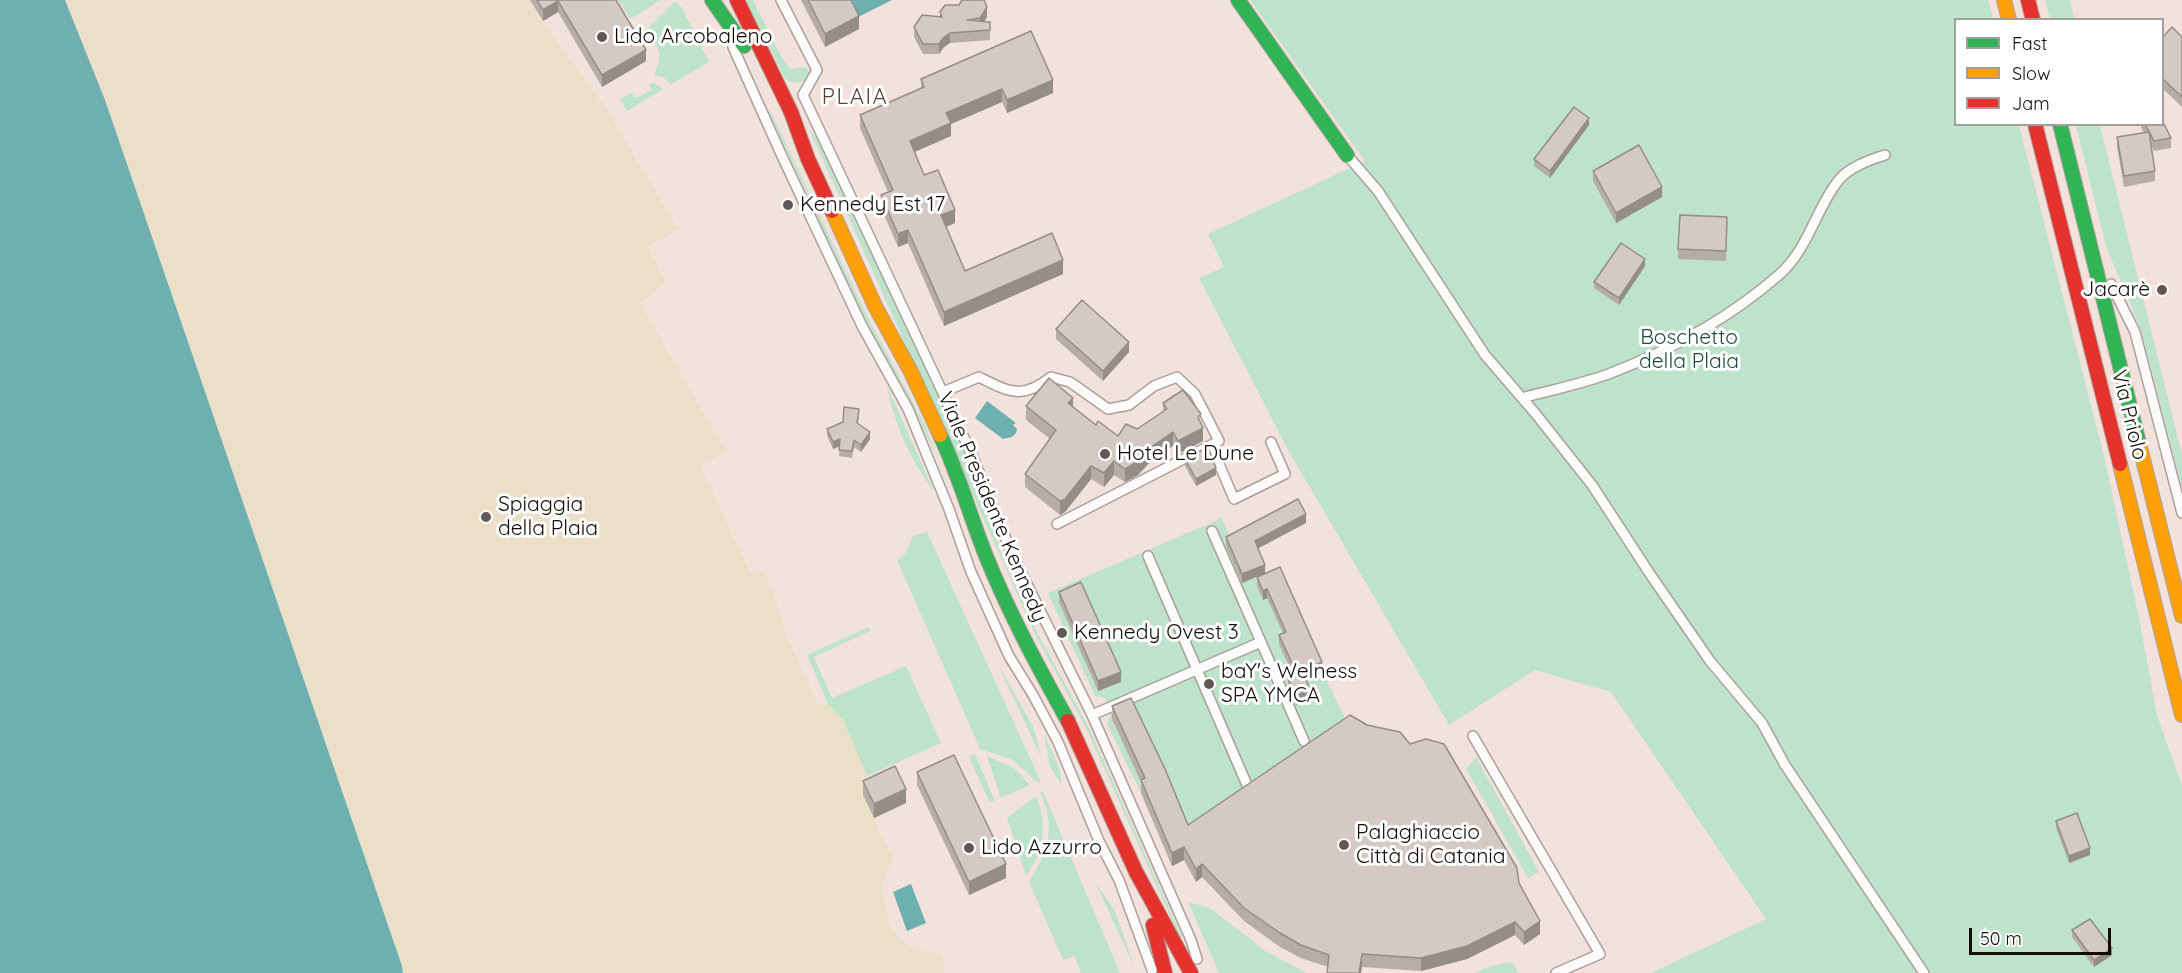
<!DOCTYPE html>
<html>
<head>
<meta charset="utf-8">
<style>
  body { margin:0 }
  #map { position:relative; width:2182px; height:973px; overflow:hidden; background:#f2e2db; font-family:Quicksand,sans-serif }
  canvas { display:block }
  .legend { position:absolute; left:1954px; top:18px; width:210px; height:108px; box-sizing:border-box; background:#fff; border:2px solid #a19e9c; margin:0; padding:8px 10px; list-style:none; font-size:18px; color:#150c08 }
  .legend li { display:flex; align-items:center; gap:12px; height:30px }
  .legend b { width:30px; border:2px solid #a19e9c }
  .scale { position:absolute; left:1969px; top:928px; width:142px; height:27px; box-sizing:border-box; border:3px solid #150c08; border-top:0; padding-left:8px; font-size:18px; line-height:21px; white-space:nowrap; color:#150c08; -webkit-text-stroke:4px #fff; paint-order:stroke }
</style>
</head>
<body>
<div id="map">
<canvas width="2182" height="973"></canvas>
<ul class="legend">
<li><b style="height:8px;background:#30b455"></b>Fast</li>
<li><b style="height:8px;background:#ff9f0a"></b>Slow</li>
<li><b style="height:8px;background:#e5322d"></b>Jam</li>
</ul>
<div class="scale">50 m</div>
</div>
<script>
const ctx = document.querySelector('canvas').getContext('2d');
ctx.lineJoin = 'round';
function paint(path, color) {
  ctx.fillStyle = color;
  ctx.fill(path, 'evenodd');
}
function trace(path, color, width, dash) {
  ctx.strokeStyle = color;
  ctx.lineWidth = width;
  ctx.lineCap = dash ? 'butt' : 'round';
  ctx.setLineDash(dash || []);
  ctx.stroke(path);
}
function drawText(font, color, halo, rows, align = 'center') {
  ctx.font = font + ' Quicksand,sans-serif';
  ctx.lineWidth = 6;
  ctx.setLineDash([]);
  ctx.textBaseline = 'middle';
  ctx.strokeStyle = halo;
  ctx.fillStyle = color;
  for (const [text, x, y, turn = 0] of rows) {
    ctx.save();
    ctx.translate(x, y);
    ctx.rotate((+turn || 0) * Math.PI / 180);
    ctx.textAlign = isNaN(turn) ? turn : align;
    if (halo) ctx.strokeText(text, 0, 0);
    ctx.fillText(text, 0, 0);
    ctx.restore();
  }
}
const green = new Path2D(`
  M618,0h43l-31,19z
  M745,0h8l26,52 11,17 16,-2 3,5c-3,12 -13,12 -23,8z
  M1250,0h738l5,19 -37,1v104l63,1 85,331 35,162 18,97 25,71v187h-531l115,-54 -155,-227 -76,-22 -86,55 -161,-275 -89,-172 25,-11 -16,-33 157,-73z
  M2045,0h25l4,19h-24z
  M675,1l7,7 27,54 -39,23 -5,-7 -11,-3c9,-20 7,-29 -10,-43z
  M654,83l9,6 -36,22 -7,-12 12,-6 4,5 16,-8 -3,-6z
  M768,110l4,4 96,204 56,105 28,72 -17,-42 -32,-66 -38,-68z
  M2076,125h24l82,330v33l-41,-158 -35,-84z
  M809,129l9,11 151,320 34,99 35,75 52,96 92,207 -2,1 -93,-208 -51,-94z
  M887,386l47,105c-24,-32 -39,-65 -47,-105z
  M1222,518l18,44 14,16 11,-4 57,97 28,57 -156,127 -22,11 -31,-73 -34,-69 4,-11 -6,-15 -10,-2 -47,-103z
  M927,532l114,250 -3,1 -25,-23 -33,-11 -83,-189 8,-6 8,-18z
  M869,627l1,4 -56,26 18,41 74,-32 35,77 -74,33 -24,-56 -15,-16 -21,-49z
  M998,665l35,61 8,31z
  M1044,734l16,35 1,15 -11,-17z
  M975,754l20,47 -5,2 -21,-46z
  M987,756l27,12 16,17 -29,13z
  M1476,757l63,115 -11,6 -62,-109z
  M1043,791l77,182h-39l-7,-17 -11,4 -34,-78c20,-32 27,-54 11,-90z
  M1036,796c12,28 8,55 -10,80l-19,-58z
  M1095,882l20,29 20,57z
  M1188,902l22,6 57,44 40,21h-88z
  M1512,962l7,11h-45l17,-7z`);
const sand = new Path2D(`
  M65,0h464l12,20 63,85 74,124 -30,18 18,35 -26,21 86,149 -26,13 51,110 12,-5 10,23 14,44 31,68 10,-1 15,16 24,56 10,52 16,29 -12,28 8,40 12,15 9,6 31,9 4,18h-542l-1,-7 -297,-866z`);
const water = new Path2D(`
  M0,0h65l40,100 297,866 1,7h-403z
  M844,0h48l-38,19z
  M987,401l29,22 -3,2 4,4 -1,4 -4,4 -9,2 -28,-21z
  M911,884l15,39 -19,8 -14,-39z`);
const lane = new Path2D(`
  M781,0l36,70 -14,25 170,362 39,97 80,161 99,225 6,19
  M733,47l48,107 81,172 46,83 41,100 22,63 38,84 24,39 25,47 41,99 20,39 33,90
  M1347,155l31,36 107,164 50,58 57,72 58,89 60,87 52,62 23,42 139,208
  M2111,284l24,48 47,181
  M943,392l36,-15c30,15 43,23 72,0l19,5 38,27 21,-4 25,-19 23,-9 18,17 24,47 -8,4 23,54 51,-25 -14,-32
  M1522,398c29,-8 60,-14 89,-25 60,-23 120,-56 169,-99 28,-25 36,-65 58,-93 11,-14 31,-21 47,-26
  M1057,524l154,-79
  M1148,556l99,229
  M1261,642l43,99
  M1092,715l169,-73 -49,-111
  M1473,736l127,218 -44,19`);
const fast = new Path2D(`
  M712,0l32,46
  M1238,0l109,155
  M2060,124l80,323
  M940,435c19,40 30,81 46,121 23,57 52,111 82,165`);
const slow = new Path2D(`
  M2004,0l5,20
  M832,211l43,95 36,66 29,63
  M2140,447l42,169
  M2120,464l62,251`);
const jam = new Path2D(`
  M737,0l54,112 17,47 24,52
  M2028,0l5,20
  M2035,124l85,340
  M1068,721l68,151 55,101
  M1153,925l12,48`);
const wall = new Path2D(`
  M530,0h86l30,61 -44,26 -44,-75 -15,9z
  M801,0h50l8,29 -34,18z
  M940,12l47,5 -3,5h6v18l-40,3 -6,4 -5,7h-16l-9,-17v-10l26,-10z
  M2163,37h19v70l-19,-18z
  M921,79l132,14 -46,20 -5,-11 -51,22v12l-37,16 10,23 31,48 -9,4 19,44 98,3 -119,52 -36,-83 -10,4 -17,-39v-13l7,-3 -28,-64v-13l61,-27z
  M2141,124h22l8,14v10l-17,3 -3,-6 4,26v10l-31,6 -7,-40v-10l27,-4 -3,-6z
  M1589,125l-39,53 -16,-12v-7z
  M1593,171l69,26 -46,26 -23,-42z
  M1727,227l-1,34 -48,-2v-10z
  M1645,266l-26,39 -25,-17v-6z
  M1056,329l73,23 -26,29 -47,-42z
  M1163,403l38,21 2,17 -25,13 -5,-8 -19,12 -16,17 -13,7 -11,-7 -10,12 -13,-8 -26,33 -5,3 -35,-28v-13l25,-35 -24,-19v-14l47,1 23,18 22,11 19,-7 26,-17z
  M859,416l-1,7 12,16 -9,13 -7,-5 -2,11 -13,-2 1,-10 -7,3 -6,-13v-7z
  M1185,459l31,16 -20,11 -11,-20z
  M1306,523l-48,25 7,25 57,98 -16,8 4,19 -14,7 -8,-18v-9l5,-3 -14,-31v-9l4,-2 -16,-35 -4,2 -6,-14v-9l4,-2 -19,8 -16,-37v-9z
  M1059,592l62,90 -23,9 -39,-89z
  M1112,706l76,119 331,58 21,51 -16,11 -9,-10 -48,24 -46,12 -59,-4 -1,6h-34l1,-6 -27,-9 -21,-11 -36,-26 -42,-44 -6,5 -12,-22 -12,6 -31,-73v-11l-29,-63z
  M917,772l89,106 -37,17 -52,-110z
  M863,781l43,22 -32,15 -11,-23z
  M2056,821l34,34 -21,8 -13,-35z
  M2072,930l40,25 -18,12 -22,-30z`);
const shadedWall = new Path2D(`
  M558,1v11l-15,9v-11z
  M987,7v10l-7,11v-10z
  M859,16v13l-34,18v-13z
  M950,33v10l-6,4 -5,7v-10l5,-7z
  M646,50v11l-44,26v-12z
  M1053,80v13l-46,20v-13z
  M1002,89v13l-51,22v12l-41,18v-13l36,-28z
  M1589,118v7l-39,53v-7z
  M1662,187v10l-46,26v-10z
  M955,210v13l-14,6v-14z
  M908,230v13l-10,4v-13z
  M1645,259v7l-26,39v-7z
  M1063,260v14l-119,52v-14z
  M1129,342v10l-26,29v-10z
  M1073,398v13l-5,-8z
  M1203,428v13l-25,13v-13z
  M870,432v7l-9,13v-7z
  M1173,432v14l-19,12 -16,17 -13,7v-13l29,-24z
  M840,439v7l-7,3v-7z
  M1114,461v14l-10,12v-14z
  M1091,466v13l-26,33 -5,3v-14z
  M1216,468v7l-20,11v-7z
  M1306,514v9l-51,27v-9z
  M1265,565v8l-23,10v-9z
  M1267,589v9l-4,2v-9z
  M1322,662v9l-20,9v-9z
  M1121,672v10l-23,9v-10z
  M1310,689v9l-14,7v-9z
  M906,789v14l-32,15v-14z
  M1184,847v13l-12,6v-13z
  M2090,848v7l-21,8v-7z
  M1006,864v14l-37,17v-13z
  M1202,864v13l-6,5v-13z
  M1540,921v13l-16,11v-13z
  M1515,922v13l-48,24 -46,12v-13z
  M2112,948v7l-18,12v-7z
  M1362,954v13l-1,6h-2z`);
const building = new Path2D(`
  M537,0h79l30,50 -44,25 -44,-74 -15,9z
  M808,0h43l8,16 -34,18z
  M962,0h22l3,7 -7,11 -13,2 23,2v8l-40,3 -6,4 -5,7h-16l-9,-17 8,-12 20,2 -2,-5 5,-7h14z
  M2172,27l10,10v60l-19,-18v-42z
  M1031,31l22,49 -46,20 -5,-11 -56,24 5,10 -41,18 14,34 14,-5 17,40 -14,5 24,56 87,-38 11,27 -119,52 -36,-82 -10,4 -17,-39 12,-5 -33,-75 64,-28 -3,-8z
  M1574,107l15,11 -39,53 -16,-12z
  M2163,122l8,16 -17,3 -9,-17h18z
  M2149,132l6,39 -31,5 -7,-39z
  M1639,145l23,42 -46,26 -23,-42z
  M1680,215l47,2 -1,34 -48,-2z
  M1621,243l24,16 -26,39 -25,-16z
  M1082,300l47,42 -26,29 -47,-42z
  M1049,378l24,20 -5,5 28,22 2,-4 20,15 8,-12 11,5 30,-20 -4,-6 20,-13 18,24 -3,3 5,11 -25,13 -5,-9 -19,13 -16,16 -13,8 -11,-8 -10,12 -13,-7 -26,33 -5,2 -35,-27 31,-44 -30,-24z
  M844,407l15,2 -2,14 13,9 -9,13 -7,-5 -2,11 -13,-1 1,-11 -7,3 -6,-13 16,-7z
  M1208,447l8,21 -20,11 -11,-20z
  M1298,499l8,15 -51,27 10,24 -23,9 -16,-37z
  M1280,567l42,95 -20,9 8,18 -14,7 -8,-18 9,-4 -18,-39 7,-3 -19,-43 -4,2 -6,-14z
  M1081,582l40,90 -23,9 -39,-89z
  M1131,698l34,71 23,56 162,-110 17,10 33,7 10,12 16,-5 18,5 73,124 2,15 21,38 -16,11 -9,-10 -48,24 -46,12 -59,-4 -3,19h-32l2,-18 -28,-10 -21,-12 -36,-25 -42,-44 -6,5 -12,-22 -12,6 -31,-73 4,-2 -33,-72z
  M954,755l52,109 -37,18 -52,-110z
  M895,766l11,23 -32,15 -11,-23z
  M2077,813l13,35 -21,8 -13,-35z
  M2090,919l22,29 -18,12 -22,-30z`);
const markers = [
  [602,37,6,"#625752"],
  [788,205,6,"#625752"],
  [2162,290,6,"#625752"],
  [1105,454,6,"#625752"],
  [486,517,6,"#625752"],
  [1062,633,6,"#625752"],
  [1209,684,6,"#625752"],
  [1344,845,6,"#625752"],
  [969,848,6,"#625752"]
];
const poiNames = [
  ["Lido Arcobaleno",614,37],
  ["Kennedy Est 17",800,205],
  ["Jacarè",2150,290,"right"],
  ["Hotel Le Dune",1117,454],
  ["Spiaggia",498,505],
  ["della Plaia",498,529],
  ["Kennedy Ovest 3",1074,633],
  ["baY's Welness",1221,672],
  ["SPA YMCA",1221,696],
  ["Palaghiaccio",1356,833],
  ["Città di Catania",1356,857],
  ["Lido Azzurro",981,848]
];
const parkNames = [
  ["Boschetto",1689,338],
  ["della Plaia",1689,362]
];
const streetNames = [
  ["Via Priolo",2129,415,76],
  ["Viale Presidente Kennedy",992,507,67]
];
const neighbourhoodNames = [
  ["PLAIA",855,97]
];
paint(green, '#bde3cb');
paint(sand, '#ebdfc7');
paint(water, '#6eb0b0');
trace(lane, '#ac9f9a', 12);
trace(fast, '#ac9f9a', 16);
trace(slow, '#ac9f9a', 16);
trace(jam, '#ac9f9a', 16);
trace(lane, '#fdfbfa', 9);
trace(fast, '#30b455', 14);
trace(slow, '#ff9f0a', 14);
trace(jam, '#e5322d', 14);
paint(wall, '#b7ada8');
paint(shadedWall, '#958d88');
paint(building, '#d5c9c3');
trace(building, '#958d88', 1.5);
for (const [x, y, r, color] of markers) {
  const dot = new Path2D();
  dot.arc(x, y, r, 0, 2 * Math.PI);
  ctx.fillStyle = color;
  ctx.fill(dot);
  trace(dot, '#fff', 2);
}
drawText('21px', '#150c08', '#fff', poiNames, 'left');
drawText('21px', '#214b39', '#fff', parkNames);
drawText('21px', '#150c08', '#fff', streetNames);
ctx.letterSpacing = '1.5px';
drawText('22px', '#5b4238', '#fff', neighbourhoodNames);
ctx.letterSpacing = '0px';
</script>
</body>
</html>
